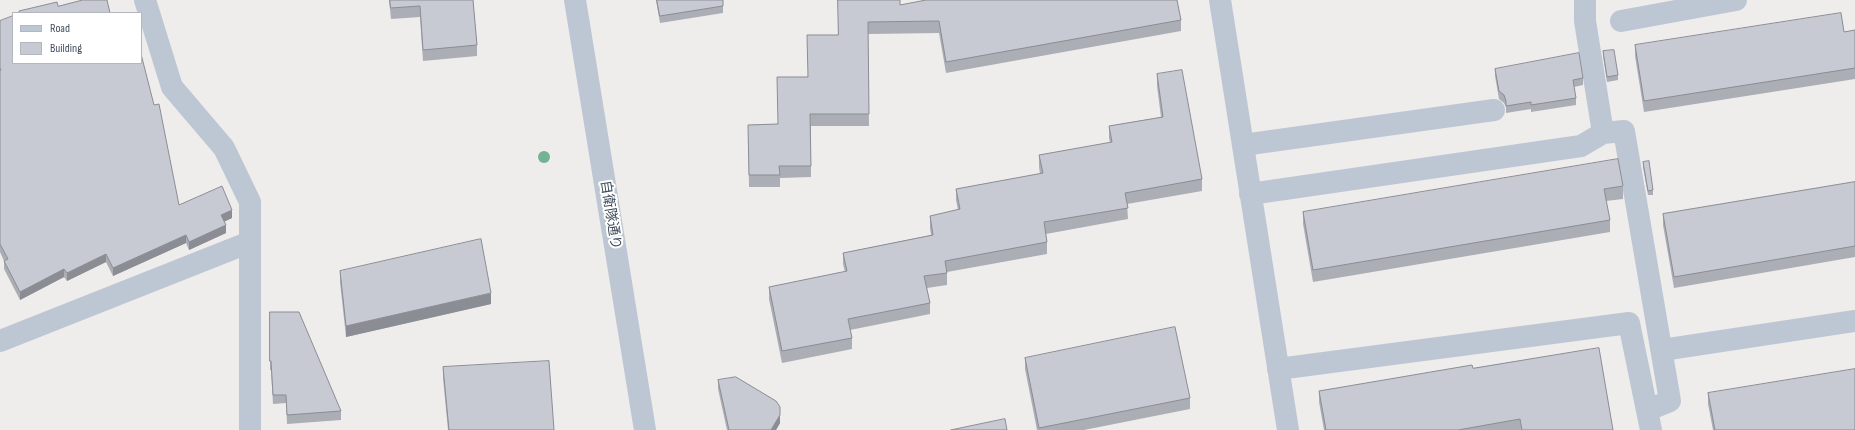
<!DOCTYPE html>
<html>
<head>
<meta charset="utf-8">
<style>
  body { margin:0 }
  #map { position:relative; width:1855px; height:430px; overflow:hidden; background:#efecec; font-family:"Sofia Sans Condensed",sans-serif }
  canvas { display:block }
  .legend { position:absolute; left:12px; top:12px; width:130px; height:52px; box-sizing:border-box; background:#fff; border:1px solid #b3b8be; margin:0; padding:5px 7px; list-style:none; font-size:12px; color:#424e5c }
  .legend li { display:flex; align-items:center; gap:8px; height:20px }
  .legend b { width:20px; border:1px solid #b3b8be }
</style>
</head>
<body>
<div id="map">
<canvas width="1855" height="430"></canvas>
<ul class="legend">
<li><b style="height:5px;background:#bdc7d4"></b>Road</li>
<li><b style="height:11px;background:#c7cad3"></b>Building</li>
</ul>
</div>
<script>
const ctx = document.querySelector('canvas').getContext('2d');
ctx.lineJoin = 'round';
function trace(path, color, width, dash) {
  ctx.strokeStyle = color;
  ctx.lineWidth = width;
  ctx.lineCap = dash ? 'butt' : 'round';
  ctx.setLineDash(dash || []);
  ctx.stroke(path);
}
function paint(path, color) {
  ctx.fillStyle = color;
  ctx.fill(path, 'evenodd');
}
function drawText(font, color, halo, rows, align = 'center') {
  ctx.font = font + ' "Sofia Sans Condensed","Noto Sans JP",sans-serif';
  ctx.lineWidth = 4;
  ctx.setLineDash([]);
  ctx.textBaseline = 'middle';
  ctx.strokeStyle = halo;
  ctx.fillStyle = color;
  for (const [text, x, y, turn = 0] of rows) {
    ctx.save();
    ctx.translate(x, y);
    ctx.rotate((+turn || 0) * Math.PI / 180);
    ctx.textAlign = isNaN(turn) ? turn : align;
    if (halo) ctx.strokeText(text, 0, 0);
    ctx.fillText(text, 0, 0);
    ctx.restore();
  }
}
const minor = new Path2D(`
  M145,0l27,87 52,61 26,54v228
  M575,0l70,430
  M1220,0l68,430
  M1585,0v21l18,112
  M1621,21l115,-21
  M1243,145l251,-35
  M1250,194l331,-48 22,-13 21,-2 46,270 -22,9
  M0,341l250,-99
  M1662,350l193,-29
  M1278,369l351,-46 22,107`);
const trees = [
  [544,157]
];
const wall = new Path2D(`
  M389,0h84l4,45v11l-54,5 -3,-44 -29,2z
  M656,0h67v13l-63,10z
  M900,5l281,15v11l-235,42 -7,-40 -71,1 1,92h-58v51l-31,1v9h-31l-1,-62 29,-1 30,-47 31,-42z
  M0,21l179,184 53,13 -8,4 2,11 -37,17 -3,-7 -73,33 -7,-14 -39,19 -3,-4 -44,23 -16,-31v-8l-4,-9z
  M1855,30v49l-211,33 -9,-56v-11l209,-13z
  M1603,51l15,24v5l-11,2 -4,-26z
  M1495,69l88,9v7l-9,2 2,11v7l-45,7v-3l-25,4v-6l-2,-4 -5,-4 -4,-23z
  M1157,74l45,105v12l-75,13 1,15 -82,15 1,8v12l-100,18v13l-20,3 3,15v11l-80,16 2,8v11l-70,14 -13,-64v-12l76,-15 -2,-8v-11l88,-18 -1,-7v-12l28,-6 -2,-10v-11l84,-15 -1,-7v-12l71,-12 -1,-5v-12l52,-9 -4,-31z
  M1643,162l10,28v5h-5l-5,-28z
  M1855,182v75l-181,31 -11,-63v-11z
  M1623,186v13l-17,2 4,19v12l-297,50 -10,-58v-12z
  M340,271l151,33 -145,33 -6,-55z
  M270,312l71,99v9l-54,4 -1,-21 -13,1 -2,-34h-1z
  M1025,358l165,40v11l-106,21h-47l-12,-61z
  M443,367l111,63h-106l-5,-52z
  M1473,368l140,62h-289l-5,-28v-11z
  M718,380l62,43 -4,7h-49l-9,-41z
  M1708,393l147,37h-142l-5,-26z`);
const shadedWall = new Path2D(`
  M232,210v8l-11,5v-8z
  M226,225v8l-37,17v-8z
  M186,235v8l-73,33v-8z
  M106,254v8l-39,19v-8z
  M64,269v8l-44,23v-8z
  M491,293v11l-145,33v-11z
  M780,415v8l-4,7h-7z`);
const building = new Path2D(`
  M83,0h24l3,13h-91v-2l38,-9 1,4z
  M390,0h83l4,45 -54,5 -3,-44 -29,2z
  M657,0h66v6l-63,10z
  M838,0h62v5l26,-5h251l4,20 -235,42 -7,-41 -71,1 1,92h-59l1,52h-32l1,9h-31l-1,-50 30,-1 -1,-47h31l-1,-42h31z
  M1841,13l3,19 11,-2v38l-211,33 -9,-56z
  M13,16v47h128v-9l13,51 5,-1 20,101 43,-19 10,24 -11,5 5,10 -37,17 -3,-7 -73,33 -7,-14 -39,19 -3,-4 -44,23 -16,-31 4,-2 -8,-15v-174h1l-1,-2v-47z
  M1614,50l4,25 -11,2 -4,-26z
  M1579,53l4,25 -10,2 3,18 -45,7v-3l-25,4v-5l-2,-6 -5,-4 -4,-22z
  M1182,70l20,109 -77,14 3,15 -84,14 3,20 -102,19 2,12 -23,3 6,27 -82,16 4,19 -70,13 -13,-64 78,-16 -4,-18 90,-18 -3,-19 30,-7 -4,-20 87,-16 -4,-18 73,-13 -3,-16 54,-9 -6,-43z
  M1618,159l5,27 -19,3 6,31 -297,50 -10,-58z
  M1649,161l4,29 -5,1 -5,-29z
  M1855,182v64l-181,31 -11,-63z
  M481,239l10,54 -145,33 -6,-55z
  M270,312h29l42,99 -54,4 -1,-20h-13l-2,-34h-1z
  M1175,327l15,71 -151,30 -14,-70z
  M1599,348l14,82h-91l-2,-11 -62,11h-132l-7,-39 153,-26 1,3z
  M549,361l5,69h-105l-6,-63z
  M1855,369v61h-140l-7,-37z
  M736,377l40,24 4,6v8l-9,15h-42l-11,-50z
  M1005,419l2,11h-56z`);
const streetNames = [
  ["自衛隊通り",610,215,81]
];
trace(minor, '#bdc7d4', 22);
ctx.fillStyle = '#72b396';
for (const [x, y] of trees) {
  ctx.beginPath();
  ctx.arc(x, y, 6, 0, 2 * Math.PI);
  ctx.fill();
}
paint(wall, '#abaeb5');
paint(shadedWall, '#8b8d94');
paint(building, '#c7cad3');
trace(building, '#8b8d94', 1);
drawText('14px', '#424e5c', '#fff', streetNames);
</script>
</body>
</html>
